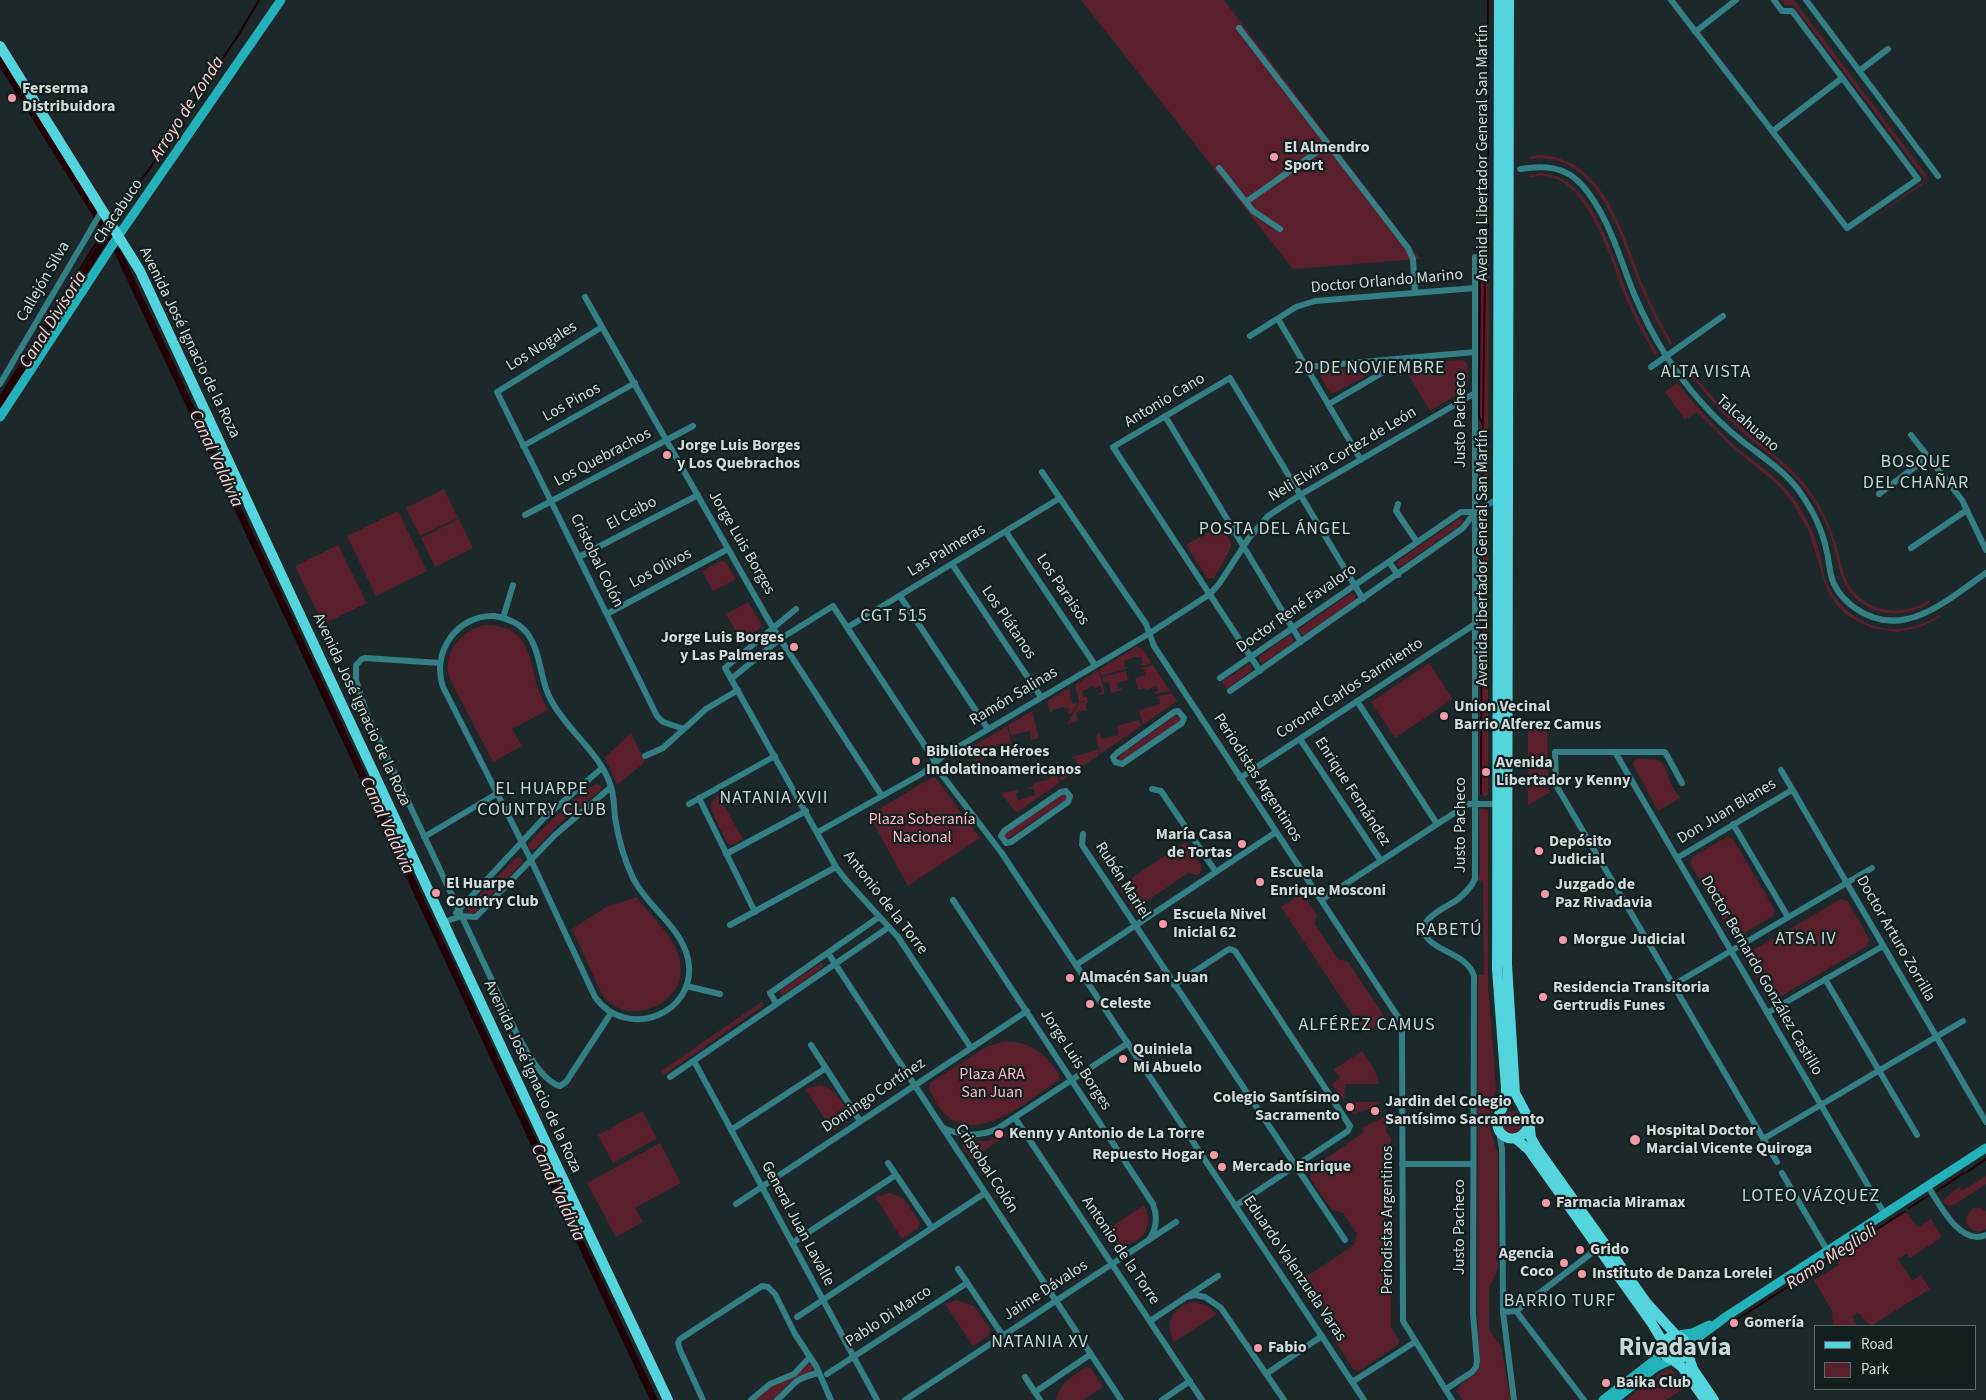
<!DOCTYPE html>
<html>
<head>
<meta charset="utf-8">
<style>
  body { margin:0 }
  #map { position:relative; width:1986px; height:1400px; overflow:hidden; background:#1c2829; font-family:"Source Sans 3",sans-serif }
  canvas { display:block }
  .legend { position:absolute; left:1814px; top:1325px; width:162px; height:65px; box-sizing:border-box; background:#131f1f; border:1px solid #5f6a6a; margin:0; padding:6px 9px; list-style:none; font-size:15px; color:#d2dada }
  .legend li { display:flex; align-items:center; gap:10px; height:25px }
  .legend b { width:25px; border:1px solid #5f6a6a }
</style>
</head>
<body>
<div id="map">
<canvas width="1986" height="1400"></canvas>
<ul class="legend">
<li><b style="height:6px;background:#54d5dd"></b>Road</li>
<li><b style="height:14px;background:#5a1f2c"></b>Park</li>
</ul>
</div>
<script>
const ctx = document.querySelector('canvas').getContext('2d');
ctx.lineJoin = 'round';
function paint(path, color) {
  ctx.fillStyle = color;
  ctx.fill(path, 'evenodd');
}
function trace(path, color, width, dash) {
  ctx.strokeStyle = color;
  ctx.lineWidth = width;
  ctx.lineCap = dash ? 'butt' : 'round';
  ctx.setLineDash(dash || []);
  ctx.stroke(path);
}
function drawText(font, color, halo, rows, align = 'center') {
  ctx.font = font + ' "Source Sans 3",sans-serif';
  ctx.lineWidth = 4.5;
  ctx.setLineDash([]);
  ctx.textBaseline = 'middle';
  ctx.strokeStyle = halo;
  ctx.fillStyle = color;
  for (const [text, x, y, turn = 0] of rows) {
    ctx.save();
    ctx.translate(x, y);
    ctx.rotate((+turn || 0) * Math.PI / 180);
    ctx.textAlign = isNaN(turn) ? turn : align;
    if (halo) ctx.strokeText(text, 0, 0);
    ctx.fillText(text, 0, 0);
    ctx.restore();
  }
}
const green = new Path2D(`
  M1081,0h143l196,259 -127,10z
  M1781,0h13l133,176 -1,6 -81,56 81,-58 -133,-175h-8z
  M1543,155c64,6 81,84 101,133 8,19 18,37 28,55l-2,2c-10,-18 -20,-36 -28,-55 -21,-50 -42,-141 -113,-131l1,-3z
  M1541,173c52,3 71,83 87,122 8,20 18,39 29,58l-2,2c-10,-17 -20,-35 -28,-54 -15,-36 -42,-141 -97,-123l-1,-3z
  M1489,255l-1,231 -4,2 -5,-3 1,-229z
  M1463,360l5,5v17l-4,8 -34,21 -27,-45 6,-3z
  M1369,366l2,5 -1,3 -36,19h-4l-10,-17 3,-5z
  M1692,373c16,18 31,37 49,53 25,24 54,41 73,71 9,14 16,29 21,44 7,22 7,43 26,58 20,15 47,15 68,1l1,2c-21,15 -50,16 -71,-1 -21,-16 -20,-41 -28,-64 -5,-14 -11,-26 -19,-38 -19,-29 -46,-46 -71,-68 -19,-17 -35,-37 -51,-57z
  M1677,383c19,23 37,44 59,64 20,16 41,30 57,50 10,14 18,30 24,47 4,12 5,25 9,37 9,22 29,40 52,46 22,5 43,0 61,-12l2,2 -20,10 -24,5 -25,-4 -24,-12 -11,-11 -10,-15 -18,-58 -17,-30 -15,-18 -46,-38 -34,-34 -12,8 -20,-28z
  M444,489l14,29 -38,18 -14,-28z
  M398,511l29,60 -51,25 -29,-60z
  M1460,518l3,1 -1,5 -61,42h-3v-5z
  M459,519l14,29 -38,19 -14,-29z
  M1480,521l8,1v273l-2,1 -7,-2z
  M1221,525l10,17v6l-17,30h-7l-21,-33z
  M338,545l29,58 -44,21 -28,-58z
  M720,561l6,1 10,17 -23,12 -11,-20z
  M1351,593l4,2v5l-51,35h-3l-2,-6z
  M748,602l13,21 -1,5 -18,15 -16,-29z
  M485,625c40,0 43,25 51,57 3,10 7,19 12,28l-36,19 10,17 -29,16c-8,-16 -17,-32 -25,-48 -6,-12 -13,-23 -18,-35 -9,-26 11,-49 35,-54z
  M1288,636l4,1 2,5 -31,21 -4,-2 1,-5z
  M1136,647l6,1 10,15 -11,3 -1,-2 3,-1 -2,-6h-7l-10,4 1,6h3v1l-27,8 -1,-7z
  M1429,663l24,36 -58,39 -24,-36z
  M1153,665l17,26 -15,3v-2l3,-1 -2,-5 -11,5v-3l-7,2 -3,-12 11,-3 -2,-6 -2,1 -1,-2z
  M1247,665l4,1 1,4 -25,19 -5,-7z
  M1099,670l6,24 -6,1v-2l3,-1 -2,-6 -6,2 -1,-2 -3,1 1,1 -9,3 2,6 3,-1 1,7 -3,1 2,6 -11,2 2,9 -11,3 12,-21 7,-2 -7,1 -4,-17z
  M1126,671l2,9 -11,3 1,6 3,-1 1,2 -11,3 -2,-11 -5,1 -2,-6z
  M1069,688l4,16 5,-1 -6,10 -3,1 -1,-6 -3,1 -1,-2 -12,3 1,2h-3l-3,-11z
  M1172,693l5,8 -34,24 -4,-15 21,-6 -1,-6 -3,1v-2z
  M1032,711l7,27 -8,2 -1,-9 -18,4 1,7 -5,-17z
  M1175,716l5,2 -1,4 -58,39 -2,-1v-4z
  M1139,720l2,6 -41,28 -4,-17 2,-4h2l1,6 18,-4 -2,-9z
  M1547,720l1,68 3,4 -23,13v-84z
  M1007,726l7,26 -15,3 -1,-3 3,-1 -2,-6 -17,5 1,6 3,-1 1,3 -11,3 -8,-12z
  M631,733l14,29 -28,23 -12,-28z
  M1098,750l1,5 -38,26 -5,-19 4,-1 1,1 -3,1 2,6 17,-4 -1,-6h-3l-1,-2z
  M1635,759c25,0 27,-3 35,22 1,5 7,12 10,17l-22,13 -25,-47z
  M1050,769l6,2 3,12 -43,30 -15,-20 17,-3 1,3 -3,1 2,6 17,-5 -1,-6 -8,-1 8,-2 -1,-3 17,-4 -1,-7 -3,1 -1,-3z
  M931,778h5l44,60 -72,48 -39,-71z
  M597,784l4,2 -1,5 -40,32 -25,26 -5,1 -2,-5c12,-15 53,-54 69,-61z
  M1064,794l3,1v4l-61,41 -2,-6z
  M718,795l25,44 -10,6 -6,-2 -15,-31 -1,-9z
  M1481,809l7,1v177l8,101 -7,36 9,30v115l-9,18v41l3,7 9,11 10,54h-49l-5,-9c4,-12 20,-13 23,-25l-3,-52 1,-339h6l-1,-94 -5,-1 2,-10 -1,-60z
  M1727,837l6,2 42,71 -2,6 -34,20h-7l-42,-72 2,-7z
  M1186,842l16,25 -2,6 -3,2 -9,-2 -41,28 -2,8 -5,3 -6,-1 -16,-24z
  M519,857l3,2v4l-47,50h-7v-6l48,-49z
  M1303,893l14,22 -2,9 23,35 10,3 39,58 -22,14 -84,-127z
  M637,897c13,19 35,37 42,59 15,50 -58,75 -78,36l-29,-63 34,-22z
  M1841,899l7,2 21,38 -2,7 -92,54 -6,-2 -23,-39 2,-6z
  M821,963l2,1v3l-40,28 -3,-2 1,-3z
  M763,1001v5l-99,69 -3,-4z
  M1003,1042c27,-2 42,12 56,32v6c-28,18 -82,68 -115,33 -6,-6 -10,-16 -15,-23l1,-7 58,-37z
  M1362,1051l14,22 3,11h-34l-1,18h37l-6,3v2l-22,7 -21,-30 8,-6 -6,-9z
  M820,1085c16,3 22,17 30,29l-2,7 -15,10 -28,-42z
  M1502 1122a11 11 0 1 1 22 0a11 11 0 1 1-22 0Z
  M642,1111l15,27 -44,25 -15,-28z
  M1386,1116v16l5,6v189l8,13 -1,5 -39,26 -5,-1 -24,-37 1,-9 -20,-31 -9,-2 -5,-8 57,-38 3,-11 -14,-21 -12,-4 -21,-31 2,-10 52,-36 -2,-4z
  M1004,1134h5l-38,25 -9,-13 4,-5h22z
  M660,1143l21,40 -46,25 8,14 -27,15 -29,-54z
  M1986,1176v8l-32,21h-7l-5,-4 17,-14 3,4z
  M890,1193l14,6 16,23 -2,6 -16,11 -27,-42z
  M1144,1205c17,30 -21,55 -42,28z
  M1973,1208h8l5,3v18l-7,3 -7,-2 -5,-6 -1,-7z
  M1904,1212l5,3 9,12 13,-8 11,18 -32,21 -3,-4 -9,5 14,22 9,-6 9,14 -59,37 -13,-13 -6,4 6,9h-25l-1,-15 -18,-31 25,-15 -4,-8z
  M957,1300l17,6 16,23 -2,7 -15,10 -28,-42z
  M1194,1302l14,4 9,8 -43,28c-10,-18 -1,-37 20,-40z
  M807,1364l5,1 1,6 -22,10 -18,19h-18c5,-4 10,-10 16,-13 13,-7 27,-10 36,-23z
  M1086,1367l5,1 12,19 -20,13h-27c3,-17 17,-24 30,-33z
  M1666,1369l6,1 12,18 -18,12h-40z`);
const stream = new Path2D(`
  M114,215l34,-44 91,-137 20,-34
  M0,397l105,-168
  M1483,425l-4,-8 1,-154 7,-10
  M1482,486l3,-212 3,-23v-251
  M1481,794l1,-272
  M1967,1172l19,-13
  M1937,1191l27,-18
  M1909,1208l19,-12
  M1736,1320l168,-108`);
const canal = new Path2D(`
  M0,61l110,176
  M118,252l536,1148
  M0,405l108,-171`);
const street = new Path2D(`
  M1671,0l176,228 71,-49 -126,-168h-10l-8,-11
  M1806,0l132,176
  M1239,28l169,220 5,11 2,34
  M1695,32l41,-32
  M1859,71l29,-22
  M1773,131l69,-53
  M1219,168l34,43 27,18
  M1520,169c24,-4 45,-3 62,16 27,31 37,72 52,109 9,21 19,41 31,60 21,33 47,63 77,87 19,15 40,28 55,47 14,19 26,42 30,65 2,7 2,15 4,22 3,13 13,25 24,33 48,34 92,-8 131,-35
  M1246,202l82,-58
  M585,297l188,331 109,168
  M1278,319l83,141
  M602,327l-105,65 160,324 6,6 21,7
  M1250,336l46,-29 19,-6 160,-13
  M1306,367l169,-15
  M1651,367l72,-51
  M0,384l103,-175
  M1329,404l75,-44
  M1165,416l136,226
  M1911,435l51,65 24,50
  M523,446l112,-63
  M1042,472l104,152 8,22 246,374 2,11 1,290 49,79
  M1879,494l49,-37
  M1398,504l-2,7 21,31
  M525,515l168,-89
  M1006,532l89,133
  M1911,548l56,-38
  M579,557l119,-62
  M1389,562l9,13
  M952,564l89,133
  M900,596l88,133
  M796,609l-71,59 111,199 10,13 52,57 73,111
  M607,614l121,-65
  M494,616c13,2 25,7 33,17 15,20 12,46 24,67 16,31 50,53 60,87 3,9 3,20 4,30 3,21 9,42 18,61 14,29 48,48 55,81 11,54 -61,83 -93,38l-64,-137 -88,-173c-12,-35 14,-72 51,-71z
  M503,618l10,-33
  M848,627l212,-129
  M440,663l-75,-5 -3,1 -6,6v15l10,32 151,322c8,15 25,47 43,52l6,-4 45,-69
  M1260,671l-147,-224 117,-69 133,221
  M1220,678l241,-166h14
  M731,679l49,-40 53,-33 98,149 8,16 62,81 363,548
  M1230,691l233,-163 12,-16 24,-14
  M1357,701l80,123
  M1178,711l6,7 -2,5 -60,41 -7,-2 -2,-5 4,-4 57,-41z
  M1300,739l81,122
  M1615,752l269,461
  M645,756l18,-8 43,-39 32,-19
  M1781,770l205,352
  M1240,778l235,-154
  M1682,783l-17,-31h-110l1,33 221,377
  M1152,789l9,2 55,81
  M1066,791l4,5 -2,6 -57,40 -5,1 -5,-7 3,-5 57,-39z
  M699,798l56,114
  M689,804l86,-48
  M1733,824l55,93
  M818,832l105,-59 20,-17 207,-123 60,-39 9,-10 30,-46 19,-22 32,-21 175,-102
  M1083,834l-1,11 263,395
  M424,837l74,-44
  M726,854l80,-43
  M1677,858l115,-68
  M953,900l200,304c5,13 4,24 -4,36
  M1321,900l147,-96h33
  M456,913l87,-94 59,-51
  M443,922l19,-6 14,1 79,-82 56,-48
  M730,925l106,-58
  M828,953l293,447
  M1076,965l200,-133
  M1825,979l92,156
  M1174,985l52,-34 4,-2 5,2 115,175 -2,5 -113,75
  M1673,985l199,-117
  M686,986l34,8
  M776,1003l-6,-10 109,-76
  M1767,1013l116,-67
  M811,1045l49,76
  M694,1061l183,339
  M670,1077l219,-150
  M1015,1118l187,282
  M942,1127c16,9 38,10 55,2l131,-86
  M731,1130l95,-62
  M1499,1132l3,17 1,163 11,88
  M1763,1139l200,-118
  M888,1163l44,65
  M1402,1164h71
  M1782,1173l45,77
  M1927,1185c12,18 33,62 59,50
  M736,1204l291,-193
  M792,1243l104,-68
  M958,1269l45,67
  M1186,1297l9,-2 10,2 16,11 63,92
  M1516,1311l68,89
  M1503,1312l13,-1 81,-62
  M797,1317l188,-124
  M1150,1321l68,-45
  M827,1374l140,-91
  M1266,1374l56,-38
  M1025,1377l15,23
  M1352,1382l63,-40
  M1446,1389l26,-17 4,-5 1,-6 -4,-47 1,-338c-6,-20 -32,-23 -45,-36 -18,-19 16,-32 28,-40 7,-6 14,-12 18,-21v-622
  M1035,1392l56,-38
  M703,1400l-23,-50 -2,-7 2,-4 82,-53 6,1 7,7 20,40 21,32 15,34
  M751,1400l19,-16 24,-10 15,-16
  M777,1400c19,-16 14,-20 41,-27
  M905,1400l271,-178
  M1162,1400l28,-19`);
const secondary = new Path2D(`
  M0,417l119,-182 162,-235
  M1678,1335l14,-2 17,-8
  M1688,1350l5,-9 34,-25 259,-168
  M1603,1400l53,-41 7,-10
  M1614,1400l42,-33 16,-7`);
const primary = new Path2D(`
  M1499,0l-2,969 9,119c0,5 0,11 -2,16 -2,6 -7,12 -7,18 1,21 26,22 32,3
  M1509,0l-2,965 8,128 14,26 2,19 7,12 108,152 30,33
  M0,46l140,225 408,876 120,253
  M1515,1138l14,12 122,172 9,15 3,10
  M1663 1348a12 12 0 1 1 24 0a12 12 0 1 1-24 0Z
  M1687,1351l6,18 21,31
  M1673,1360l9,7 23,33`);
const markers = [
  [12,98,5,"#f39aa8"],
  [1274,157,5,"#f39aa8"],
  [667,455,5,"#f39aa8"],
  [794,647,5,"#f39aa8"],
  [1444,716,5,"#f39aa8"],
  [916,761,5,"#f39aa8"],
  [1486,772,5,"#f39aa8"],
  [1242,844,5,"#f39aa8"],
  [1539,851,5,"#f39aa8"],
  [1260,882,5,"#f39aa8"],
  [436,893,5,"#f39aa8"],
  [1545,894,5,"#f39aa8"],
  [1163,924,5,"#f39aa8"],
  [1563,940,5,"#f39aa8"],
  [1070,978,5,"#f39aa8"],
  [1543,997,5,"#f39aa8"],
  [1090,1004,5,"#f39aa8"],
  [1123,1059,5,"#f39aa8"],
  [1350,1107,5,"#f39aa8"],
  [1375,1111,5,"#f39aa8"],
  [999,1134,5,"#f39aa8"],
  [1635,1140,6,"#f39aa8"],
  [1214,1155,5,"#f39aa8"],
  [1222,1167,5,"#f39aa8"],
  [1546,1203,5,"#f39aa8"],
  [1580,1250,5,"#f39aa8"],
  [1564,1263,5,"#f39aa8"],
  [1582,1274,5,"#f39aa8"],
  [1734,1323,5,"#f39aa8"],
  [1258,1348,5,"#f39aa8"],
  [1606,1383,5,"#f39aa8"]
];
const poiNames = [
  ["Ferserma",22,89],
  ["Distribuidora",22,107],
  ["El Almendro",1284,148],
  ["Sport",1284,166],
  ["Jorge Luis Borges",677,446],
  ["y Los Quebrachos",677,464],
  ["Jorge Luis Borges",784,638,"right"],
  ["y Las Palmeras",784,656,"right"],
  ["Union Vecinal",1454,707],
  ["Barrio Alferez Camus",1454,725],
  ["Biblioteca Héroes",926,752],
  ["Indolatinoamericanos",926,770],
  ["Avenida",1496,763],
  ["Libertador y Kenny",1496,781],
  ["María Casa",1232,835,"right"],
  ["de Tortas",1232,853,"right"],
  ["Depósito",1549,842],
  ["Judicial",1549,860],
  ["Escuela",1270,873],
  ["Enrique Mosconi",1270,891],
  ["El Huarpe",446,884],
  ["Country Club",446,902],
  ["Juzgado de",1555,885],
  ["Paz Rivadavia",1555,903],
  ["Escuela Nivel",1173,915],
  ["Inicial 62",1173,933],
  ["Morgue Judicial",1573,940],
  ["Almacén San Juan",1080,978],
  ["Residencia Transitoria",1553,988],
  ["Gertrudis Funes",1553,1006],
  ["Celeste",1100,1004],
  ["Quiniela",1133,1050],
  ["Mi Abuelo",1133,1068],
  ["Colegio Santísimo",1340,1098,"right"],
  ["Sacramento",1340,1116,"right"],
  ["Jardin del Colegio",1385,1102],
  ["Santísimo Sacramento",1385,1120],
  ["Hospital Doctor",1646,1131],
  ["Marcial Vicente Quiroga",1646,1149],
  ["Kenny y Antonio de La Torre",1009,1134],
  ["Repuesto Hogar",1204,1155,"right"],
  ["Mercado Enrique",1232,1167],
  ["Farmacia Miramax",1556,1203],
  ["Grido",1590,1250],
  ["Agencia",1554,1254,"right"],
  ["Coco",1554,1272,"right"],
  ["Instituto de Danza Lorelei",1592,1274],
  ["Gomería",1744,1323],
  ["Fabio",1268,1348],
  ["Baika Club",1616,1383]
];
const streetNames = [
  ["Avenida Libertador General San Martín",1483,153,-90],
  ["Chacabuco",119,212,-56],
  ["Callejón Silva",44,282,-60],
  ["Doctor Orlando Marino",1387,282,-5],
  ["Avenida José Ignacio de la Roza",189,343,64],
  ["Los Nogales",542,347,-32],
  ["Antonio Cano",1165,401,-31],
  ["Los Pinos",572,403,-29],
  ["Justo Pacheco",1461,420,-90],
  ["Talcahuano",1747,424,41],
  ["Neli Elvira Cortez de León",1343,455,-31],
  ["Los Quebrachos",603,458,-28],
  ["El Ceibo",632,514,-28],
  ["Jorge Luis Borges",741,543,60],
  ["Las Palmeras",947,551,-31],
  ["Avenida Libertador General San Martín",1483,558,-90],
  ["Cristobal Colón",596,561,64],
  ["Los Olivos",661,569,-28],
  ["Los Paraisos",1062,590,56],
  ["Doctor René Favaloro",1297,609,-35],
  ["Los Plátanos",1008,623,56],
  ["Coronel Carlos Sarmiento",1350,689,-33],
  ["Ramón Salinas",1014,697,-31],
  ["Avenida José Ignacio de la Roza",361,710,65],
  ["Periodistas Argentinos",1257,778,57],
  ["Enrique Fernández",1352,792,57],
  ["Don Juan Blanes",1727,812,-31],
  ["Justo Pacheco",1461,825,-90],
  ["Rubén Mariel",1122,881,57],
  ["Antonio de la Torre",885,903,52],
  ["Doctor Arturo Zorrilla",1895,939,60],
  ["Doctor Bernardo González Castillo",1761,976,60],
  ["Jorge Luis Borges",1075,1060,57],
  ["Avenida José Ignacio de la Roza",532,1077,65],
  ["Domingo Cortínez",874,1096,-34],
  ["Cristobal Colón",986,1169,57],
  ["Periodistas Argentinos",1388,1220,-90],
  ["General Juan Lavalle",797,1224,62],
  ["Justo Pacheco",1460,1227,-90],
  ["Antonio de la Torre",1120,1251,56],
  ["Eduardo Valenzuela Varas",1294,1269,56],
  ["Jaime Dávalos",1046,1291,-33],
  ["Pablo Di Marco",889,1317,-33]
];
const parkNames = [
  ["Plaza Soberanía",922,820],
  ["Nacional",922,838],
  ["Plaza ARA",992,1075],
  ["San Juan",992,1093]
];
const waterNames = [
  ["Arroyo de Zonda",188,109,-57],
  ["Canal Divisoria",54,320,-58],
  ["Canal Valdivia",215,459,65],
  ["Canal Valdivia",386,826,65],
  ["Canal Valdivia",557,1193,65],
  ["Ramo Meglioli",1832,1258,-33]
];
const neighbourhoodNames = [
  ["20 DE NOVIEMBRE",1370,369],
  ["ALTA VISTA",1706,373],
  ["BOSQUE",1916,463],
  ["DEL CHAÑAR",1916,484],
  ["POSTA DEL ÁNGEL",1275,530],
  ["CGT 515",894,617],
  ["EL HUARPE",542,790],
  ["COUNTRY CLUB",542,811],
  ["NATANIA XVII",774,799],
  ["RABETÚ",1449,931],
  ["ATSA IV",1806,940],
  ["ALFÉREZ CAMUS",1367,1026],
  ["LOTEO VÁZQUEZ",1811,1197],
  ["BARRIO TURF",1560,1302],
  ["NATANIA XV",1040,1343]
];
const townNames = [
  ["Rivadavia",1675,1349]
];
paint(green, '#5a1f2c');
trace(stream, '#210007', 2);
trace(canal, '#210007', 7);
trace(street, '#337f84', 6);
trace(secondary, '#24b2ba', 9);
trace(primary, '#54d5dd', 10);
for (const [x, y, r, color] of markers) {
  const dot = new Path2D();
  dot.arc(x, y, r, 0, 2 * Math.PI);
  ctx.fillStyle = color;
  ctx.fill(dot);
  trace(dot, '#131f1f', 2);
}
drawText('bold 16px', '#d2dada', '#131f1f', poiNames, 'left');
drawText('16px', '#d2dada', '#131f1f', streetNames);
drawText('16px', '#feb9c2', '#131f1f', parkNames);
drawText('italic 18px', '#fecfd5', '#131f1f', waterNames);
ctx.letterSpacing = '1px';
drawText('18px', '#c7d7d7', '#131f1f', neighbourhoodNames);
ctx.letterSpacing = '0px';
drawText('bold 26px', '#c7d7d7', '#131f1f', townNames);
</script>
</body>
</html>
